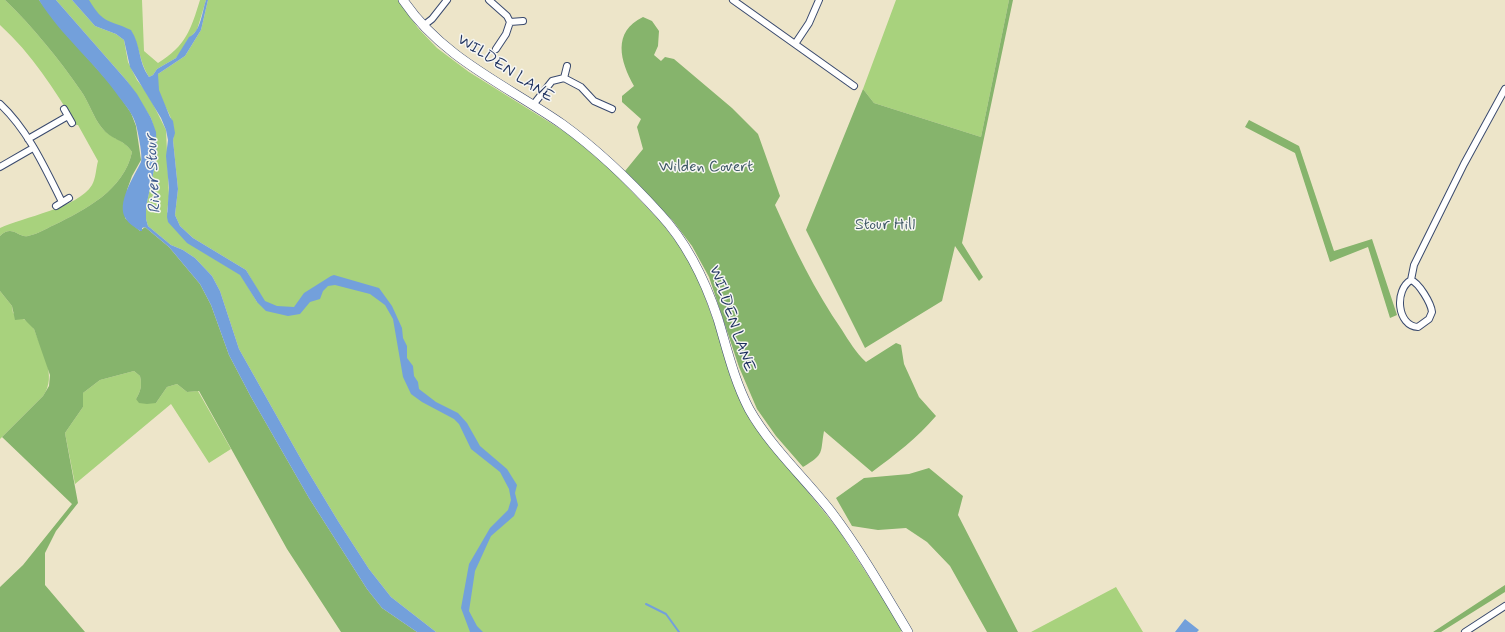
<!DOCTYPE html>
<html>
<head>
<meta charset="utf-8">
<style>
  body { margin:0 }
  canvas { display:block; background:#ede5c9 }
</style>
</head>
<body>
<canvas width="1505" height="632"></canvas>
<script>
const ctx = document.querySelector('canvas').getContext('2d');
ctx.lineJoin = 'round';
function paint(path, color) {
  ctx.fillStyle = color;
  ctx.fill(path, 'evenodd');
}
function trace(path, color, width, dash) {
  ctx.strokeStyle = color;
  ctx.lineWidth = width;
  ctx.lineCap = dash ? 'butt' : 'round';
  ctx.setLineDash(dash || []);
  ctx.stroke(path);
}
function drawText(font, color, halo, rows, align = 'center') {
  ctx.font = font + ' Mynerve,sans-serif';
  ctx.lineWidth = 3;
  ctx.setLineDash([]);
  ctx.textBaseline = 'middle';
  ctx.strokeStyle = halo;
  ctx.fillStyle = color;
  for (const [text, x, y, turn = 0] of rows) {
    ctx.save();
    ctx.translate(x, y);
    ctx.rotate((+turn || 0) * Math.PI / 180);
    ctx.textAlign = isNaN(turn) ? turn : align;
    if (halo) ctx.strokeText(text, 0, 0);
    ctx.fillText(text, 0, 0);
    ctx.restore();
  }
}
const green = new Path2D(`
  M0,0h5c28,27 54,59 76,91 8,11 12,26 21,37 9,11 22,11 30,24 -8,38 -47,58 -78,73 -9,4 -16,9 -26,11 -11,2 -15,-12 -28,0v-8c23,-11 78,-20 92,-43 4,-7 4,-17 6,-24l-20,-36h-2c-22,-36 -44,-71 -76,-100z
  M56,0h16l23,26 21,8 8,6 4,22 9,18 11,14 18,36 3,67 -2,15 33,38 41,25 16,27 4,-6 -15,-26 -53,-32 -13,-12 -5,-11 3,-26 -5,-49c7,-23 -21,-42 -15,-66l27,-18 16,-26 7,-30h190l20,28 19,20 32,24 101,63 43,37 48,50 20,26 17,30 17,47 16,54 20,43 87,107 65,101 -3,2h-464l-45,-35 -22,-28 -31,-48 -32,-53 -67,-119 -19,-58 -8,-15 -17,-18 -12,-8 -12,-5 -23,-19 -2,-7v-12l11,-51 -2,-24 -4,-14 -24,-37z
  M81,0h61l2,51 14,12c28,-17 33,-34 42,-63h6l-9,30 -10,11 -6,12 -5,5 -19,11 -4,6 -4,2c-10,-15 -9,-31 -18,-46l-25,-9z
  M896,0h113l-28,137 -107,-34 -11,-14z
  M0,291l12,15 1,7 17,10 4,6c7,20 24,47 9,67l-43,43z
  M134,371l6,5c2,9 1,15 -4,23l20,4 11,-16 10,-3 10,8 11,-1 33,58 -22,14 -38,-59 -96,80 -10,-51 18,-26v-14l17,-13z
  M1116,587l27,45h-112z`);
const forest = new Path2D(`
  M5,0h34l20,26 55,62 17,25 5,13 5,34 -9,16 -5,14 -2,28 15,13 5,-4 24,20 31,37 11,21 18,50 22,42 58,101 58,91 15,19 35,24h-76l-54,-83 -88,-158 -12,1 -10,-8 -10,3 -11,16 -9,1 -8,-1 -3,-4c5,-8 6,-14 4,-23l-6,-5 -34,9 -17,13v14l-18,26 13,70 -22,28 -11,22v32l40,47h-85v-45l23,-22 49,-61 -70,-67 41,-41 6,-10 1,-11 -16,-46 -10,-10 -9,1 -3,-14 -12,-15v-55c13,-12 17,2 28,0 10,-2 17,-7 26,-11 31,-15 70,-35 78,-73 -8,-13 -21,-12 -30,-24 -9,-11 -13,-26 -21,-37 -22,-32 -48,-64 -76,-91z
  M1009,0h4l-51,243 21,34 -4,4 -24,-35 -13,55 -77,47 -59,-118 57,-141 11,14 107,34z
  M643,17l9,4 7,10 -1,15 -4,9 7,6 4,-4 9,2 58,49 26,26 22,62 -5,9c19,43 40,86 67,125 7,11 14,23 24,32l30,-19 5,2 3,19 15,33 17,19c-19,22 -41,39 -64,56l-48,-41c-4,22 1,23 -21,36l-27,-31 -19,-27 -18,-42 -30,-90 -17,-31 -19,-25 -48,-50 18,-22 -6,-22 4,-8 -19,-17v-6l12,-10c-14,-25 -22,-54 9,-69z
  M1249,120l50,26 35,105 38,-12 25,76 -7,3 -22,-71 -38,15 -35,-109 -50,-26z
  M929,468l34,28 -5,19 60,117h-31l-37,-66 -23,-24 -21,-14 -28,2 -26,-4 -16,-28 28,-20 45,-4z
  M1505,585v7l-64,40h-8z`);
const water = new Path2D(`
  M39,0h17l71,81 10,13 14,24 5,14 1,24 -11,51v12l2,7 23,19 12,5 12,8 17,18 8,15 19,58 67,119 32,53 31,48 22,28 45,35h-19l-35,-24 -15,-19 -58,-91 -58,-101 -22,-42 -18,-50 -11,-21 -31,-37 -24,-20 -3,1v3h-2c-5,-4 -11,-7 -14,-12 -11,-15 9,-44 15,-57 2,-6 -3,-30 -5,-37 -3,-11 -10,-19 -17,-28 -24,-35 -58,-61 -80,-97z
  M72,0h17c15,25 19,19 42,30 10,15 7,32 18,47l4,-2 4,-6 19,-11 13,-21c12,-5 13,-26 17,-37h2l-7,30 -16,26 -27,18 1,16 11,27 3,4 2,12 -2,7 5,49 -3,26 5,11 13,12 53,32 19,31 12,5 17,1 10,-14 27,-17 3,-1 45,13 13,18 10,22 1,10 4,8v12l6,8 1,10 4,6 1,7 17,13 22,11 9,10 13,23 27,23 10,16 -2,8 3,12 -4,11 -23,20 -16,35 -6,40 8,15 6,6h-13l-9,-24 8,-44 21,-36 18,-18 3,-10 -2,-11 -9,-17 -29,-23 -12,-25 -5,-5 -32,-17 -11,-8 -8,-17 -10,-58 -8,-14 -15,-11 -35,-9 -7,1 -5,5 -3,8 -10,3 -10,12 -12,2 -22,-5 -9,-9 -17,-27 -53,-32 -19,-21 -1,-5 2,-29 -3,-32 2,-16 -2,-10 -5,-12 -31,-51 -6,-27 -8,-6 -21,-8z
  M1185,619l14,11 -2,2h-22z`);
const stream = new Path2D(`
  M646,604l20,10 13,18`);
const street = new Path2D(`
  M489,0l18,16 3,6 -4,12 -10,15
  M733,0l121,86
  M510,22l13,-1
  M423,26l9,-7 15,-19
  M795,44l14,-21 10,-23
  M564,78l3,-12
  M0,104c28,26 45,64 62,98
  M533,105l19,-24 12,-3 17,9 13,14 18,8
  M64,109l8,14
  M28,139l40,-23
  M0,167l33,-19
  M56,206l13,-8
  M1411,280l3,-15 50,-101 41,-75
  M1411,280c8,3 20,23 21,32l-3,7 -11,8c-21,-1 -24,-37 -7,-47z
  M1465,632l40,-26`);
const secondary = new Path2D(`
  M403,0c39,58 103,85 159,124 36,26 68,57 98,90 28,30 45,66 58,105 9,30 16,61 31,90 22,39 56,69 83,104 28,37 52,79 76,119`);
const streetNames = [
  ["WILDEN LANE",505,69,33],
  ["WILDEN LANE",731,319,71]
];
const parkNames = [
  ["Wilden Covert",706,168],
  ["Stour Hill",885,226]
];
const waterNames = [
  ["River Stour",154,174,-93]
];
paint(green, '#a8d27d');
paint(forest, '#86b46c');
paint(water, '#73a0db');
trace(stream, '#73a0db', 2);
trace(street, '#3a4a6e', 8);
trace(secondary, '#3a4a6e', 10);
trace(street, '#fff', 6);
trace(secondary, '#fff', 9);
drawText('16px', '#1b2f5e', '#f6f6f2', streetNames);
drawText('16px', '#3e5866', '#f6f6f2', parkNames);
drawText('italic 17px', '#3a578a', '#f6f6f2', waterNames);
</script>
</body>
</html>
